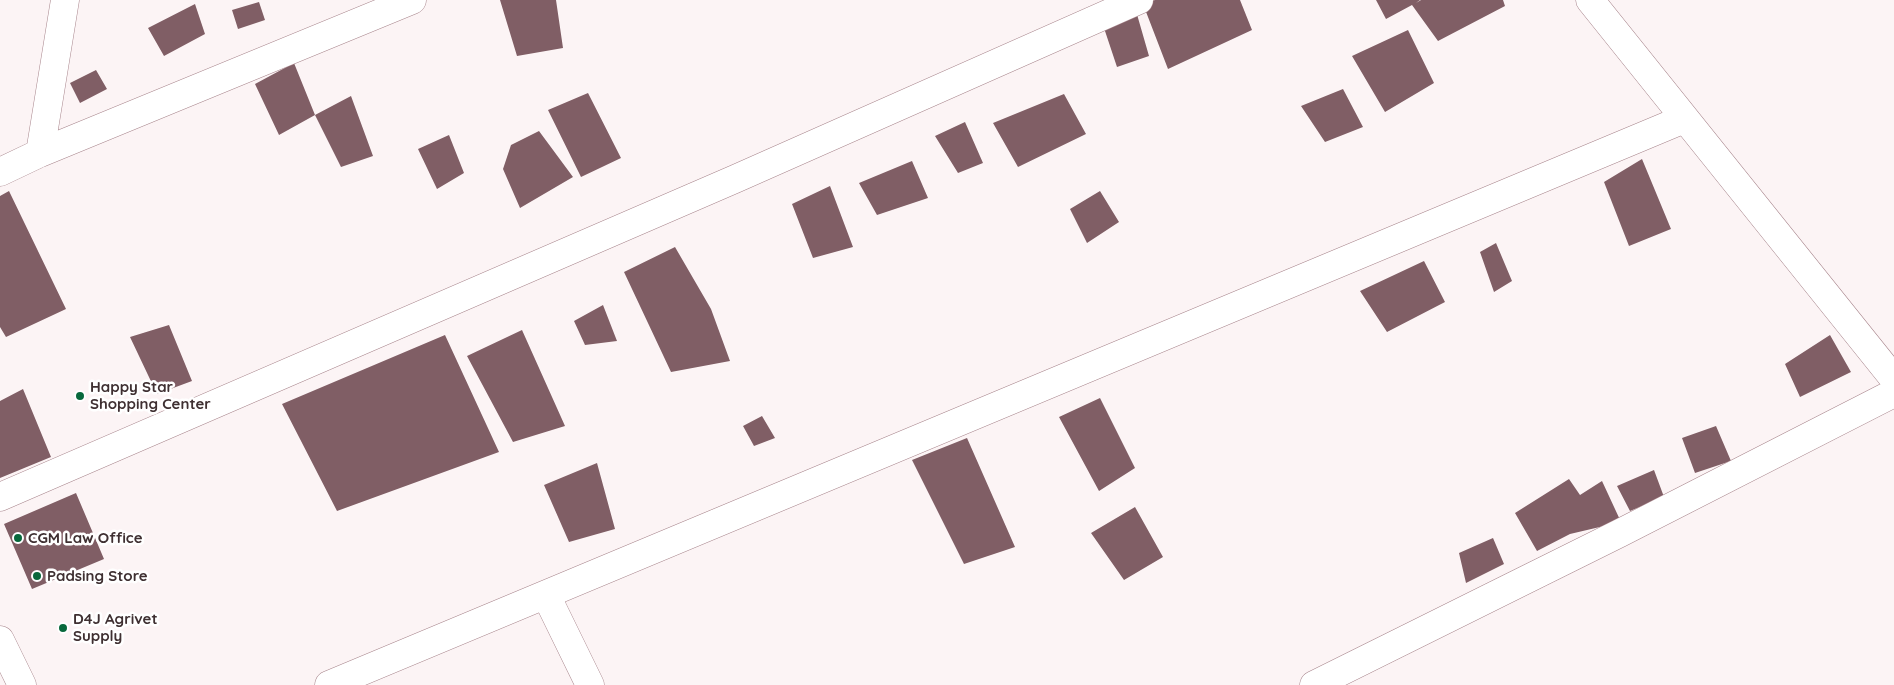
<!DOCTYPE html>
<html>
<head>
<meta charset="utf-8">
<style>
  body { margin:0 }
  canvas { display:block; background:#fcf4f5 }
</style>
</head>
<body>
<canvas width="1894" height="685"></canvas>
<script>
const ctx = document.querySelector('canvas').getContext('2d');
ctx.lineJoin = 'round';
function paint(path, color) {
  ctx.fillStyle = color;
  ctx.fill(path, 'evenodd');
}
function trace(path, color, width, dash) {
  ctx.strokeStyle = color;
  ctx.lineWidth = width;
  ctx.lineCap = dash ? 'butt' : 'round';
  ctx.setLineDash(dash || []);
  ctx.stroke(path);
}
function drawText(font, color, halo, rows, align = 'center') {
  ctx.font = font + ' Quicksand,sans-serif';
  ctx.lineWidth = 5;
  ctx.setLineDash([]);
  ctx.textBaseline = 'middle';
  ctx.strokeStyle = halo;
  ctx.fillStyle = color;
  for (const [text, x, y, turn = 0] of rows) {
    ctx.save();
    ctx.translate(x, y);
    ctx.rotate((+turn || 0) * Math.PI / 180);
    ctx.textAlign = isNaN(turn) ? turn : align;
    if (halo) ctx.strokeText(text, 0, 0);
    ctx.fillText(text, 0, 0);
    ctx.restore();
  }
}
const building = new Path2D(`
  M500,0h56l7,48 -46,8z
  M1155,0h85l12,30 -84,39 -25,-65z
  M1376,0h44l-4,3 5,-3h82l2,6 -67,35 -26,-36 -26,14z
  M259,2l6,18 -27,9 -6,-19z
  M195,4l10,30 -41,22 -16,-28z
  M1134,4l15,52 -32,11 -16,-48z
  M1408,30l26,53 -49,29 -33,-56z
  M294,63l21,52 -36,20 -24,-51z
  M96,70l11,19 -27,14 -10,-20z
  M1343,89l20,38 -38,15 -24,-36z
  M588,93l33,65 -40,19 -33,-67z
  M1064,94l22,40 -68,33 -25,-44z
  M351,96l22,60 -32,11 -26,-52z
  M965,122l18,41 -25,10 -23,-37z
  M539,131l34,46 -53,31 -17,-39 8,-24z
  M449,135l15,38 -27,16 -19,-40z
  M1642,159l29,70 -42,17 -25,-64z
  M912,161l16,37 -51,17 -18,-32z
  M830,186l23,61 -40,11 -21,-54z
  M9,191l57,118 -60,28 -6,-10v-131z
  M1100,191l19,31 -32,21 -17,-34z
  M1496,243l16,38 -18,11 -14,-40z
  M675,247l36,62 19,52 -59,11 -47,-100z
  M1424,261l21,41 -58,30 -27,-41z
  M603,305l14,36 -32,4 -11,-24z
  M169,325l23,56 -35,13 -27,-57z
  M522,330l43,96 -52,16 -46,-86z
  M445,335l54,117 -162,59 -55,-107z
  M1830,335l21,37 -51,25 -15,-33z
  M23,389l28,68 -51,21v-77z
  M1100,398l35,70 -36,23 -40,-74z
  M762,416l13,22 -21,8 -11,-20z
  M1716,426l15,35 -36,12 -13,-35z
  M967,438l48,109 -51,17 -52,-104z
  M597,463l18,66 -46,13 -25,-57z
  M1654,470l10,27 -34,14 -13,-25z
  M1569,479l11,16 22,-14 19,41 -51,12 -33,17 -22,-38z
  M76,493l28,66 -72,30 -28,-65z
  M1135,507l28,50 -39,23 -33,-47z
  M1493,538l11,26 -38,19 -7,-30z`);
const street = new Path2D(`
  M1590,0l304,379
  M40,153l25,-153
  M0,172l40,-19 372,-153
  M0,497l735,-318 404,-179
  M546,595l44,90
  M0,640l22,45
  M329,685l1355,-566
  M1314,685l306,-152 274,-140`);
const markers = [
  [80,396,5,"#08683c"],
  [18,538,5,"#08683c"],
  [37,576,5,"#08683c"],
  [63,628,5,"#08683c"]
];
const poiNames = [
  ["Happy Star",90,387],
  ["Shopping Center",90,404],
  ["CGM Law Office",28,538],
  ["Padsing Store",47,576],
  ["D4J Agrivet",73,619],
  ["Supply",73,636]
];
paint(building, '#805e65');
trace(street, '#a7848b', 29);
trace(street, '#fff', 28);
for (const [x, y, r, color] of markers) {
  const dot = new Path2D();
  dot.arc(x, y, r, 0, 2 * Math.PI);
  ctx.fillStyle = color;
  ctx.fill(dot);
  trace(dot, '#fff', 2);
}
drawText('bold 15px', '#3f3032', '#fff', poiNames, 'left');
</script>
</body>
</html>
